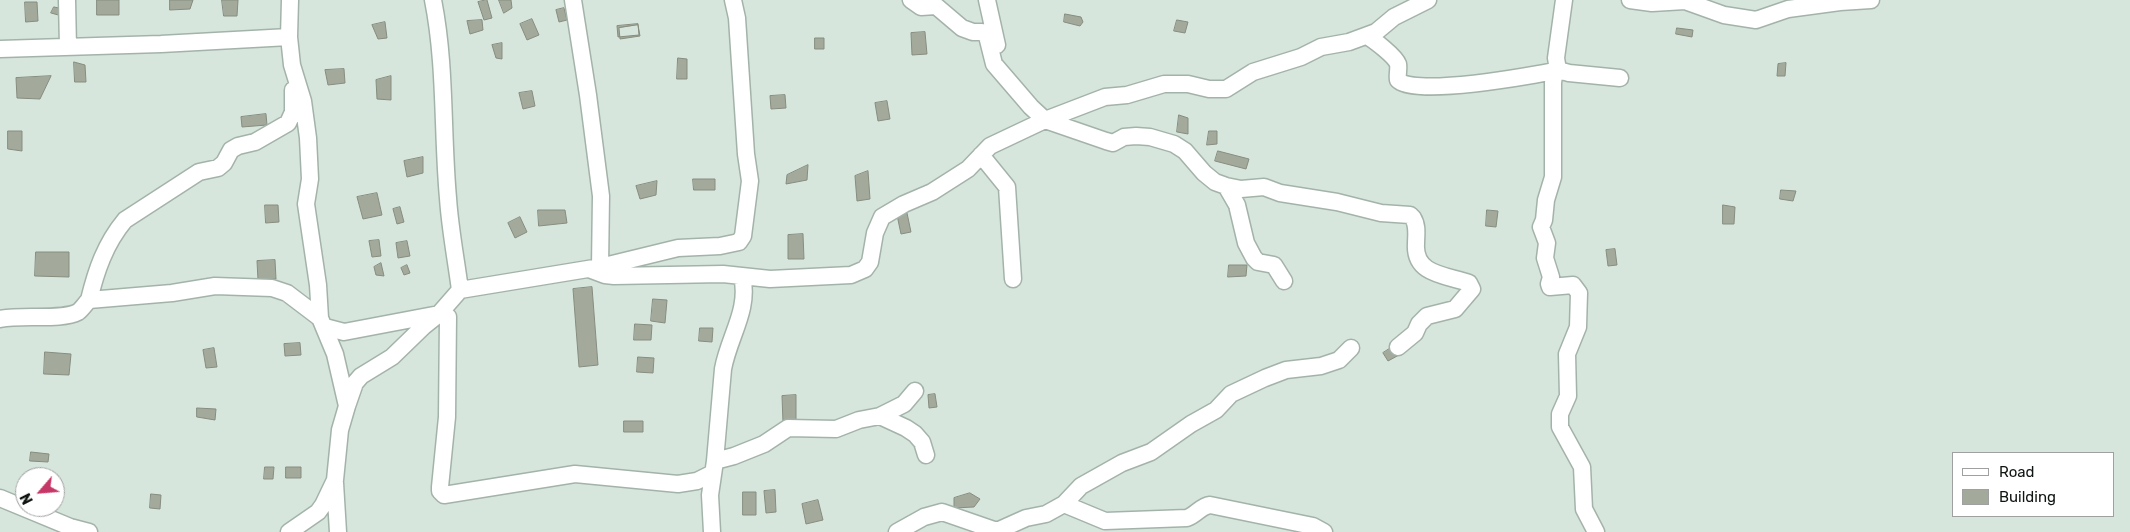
<!DOCTYPE html>
<html>
<head>
<meta charset="utf-8">
<style>
  body { margin:0 }
  #map { position:relative; width:2130px; height:532px; overflow:hidden; background:#d7e6dd; font-family:Rubik,sans-serif }
  canvas { display:block }
  .legend { position:absolute; left:1952px; top:452px; width:162px; height:65px; box-sizing:border-box; background:#fff; border:1px solid #9fa1a0; margin:0; padding:6px 9px; list-style:none; font-size:15px; color:#0f1511 }
  .legend li { display:flex; align-items:center; gap:10px; height:25px }
  .legend b { width:25px; border:1px solid #9fa1a0 }
  .north { position:absolute; left:15px; top:467px; width:50px; height:50px; box-sizing:border-box; background:#fff; border:1px solid #9fa1a0; border-radius:50%; rotate:243deg; font-size:14px; font-weight:700; line-height:20px; text-align:center; color:#0f1511 }
  .north::after { content:''; display:block; margin:auto; width:18px; height:22px; background:#c53766; clip-path:polygon(50% 0,100% 100%,50% 72%,0 100%) }
</style>
</head>
<body>
<div id="map">
<canvas width="2130" height="532"></canvas>
<ul class="legend">
<li><b style="height:6px;background:#fff"></b>Road</li>
<li><b style="height:14px;background:#a3aa9c"></b>Building</li>
</ul>
<div class="north">N</div>
</div>
<script>
const ctx = document.querySelector('canvas').getContext('2d');
ctx.lineJoin = 'round';
function paint(path, color) {
  ctx.fillStyle = color;
  ctx.fill(path, 'evenodd');
}
function trace(path, color, width, dash) {
  ctx.strokeStyle = color;
  ctx.lineWidth = width;
  ctx.lineCap = dash ? 'butt' : 'round';
  ctx.setLineDash(dash || []);
  ctx.stroke(path);
}
const building = new Path2D(`
  M97,0h22v15h-22z
  M170,0h23l-3,9 -20,1z
  M222,0h16l-1,16h-13z
  M487,0l5,18 -8,2 -6,-18z
  M499,0h12l1,8 -8,5z
  M25,2h12l1,19 -12,1z
  M54,7l10,2 -2,7 -11,-3z
  M564,8l3,12 -8,2 -3,-12z
  M1065,14l16,3 2,5 -3,4 -16,-4z
  M532,19l7,16 -12,5 -7,-16z
  M482,20l1,10 -13,4 -3,-13z
  M1177,20l11,2 -3,11 -11,-2z
  M385,22l2,16 -9,1 -6,-14z
  M638,24l1,11 -21,2 -1,-11z
  M638,25l2,11 -20,3 -1,-11z
  M1677,28l16,2 -1,7 -16,-3z
  M925,32l2,22 -15,1 -1,-22z
  M815,38h9v11h-9z
  M502,43v16l-6,-1 -4,-13z
  M678,58l9,1v20h-10z
  M74,62l11,3 1,17h-11z
  M1786,63l-1,13h-8l1,-12z
  M344,69l1,14 -17,2 -3,-15z
  M51,76l-11,23 -23,-1 -1,-20z
  M391,76v24l-14,-1 -1,-19z
  M532,91l3,15 -12,3 -4,-16z
  M785,95l1,13 -15,1 -1,-13z
  M887,101l3,18 -12,2 -3,-18z
  M266,114l1,11 -25,2 -1,-10z
  M1179,115l9,3v16l-11,-2z
  M8,131h14v20l-14,-2z
  M1209,131h8v13l-10,1z
  M1218,151l31,8 -3,10 -31,-8z
  M423,157v16l-16,4 -3,-16z
  M808,165l-1,15 -21,4 1,-9z
  M868,171l2,28 -13,2 -2,-25z
  M693,179h22v11h-21z
  M657,181l-1,14 -16,4 -4,-13z
  M1781,190l15,1 -3,10 -13,-2z
  M377,193l5,22 -19,4 -6,-22z
  M265,205h13l1,17 -13,1z
  M1723,205l12,2 -1,17h-11z
  M400,207l4,15 -7,2 -4,-15z
  M538,210h27l2,13 -28,3z
  M1487,210l11,1 -2,16 -10,-1z
  M907,213l4,19 -10,2 -4,-19z
  M520,217l7,15 -12,6 -7,-15z
  M803,234l1,25h-16v-24z
  M379,240l2,16 -9,1 -3,-16z
  M407,241l3,15 -12,2 -2,-15z
  M1615,249l2,16 -9,1 -2,-16z
  M36,252h33v25l-34,-1z
  M275,260l1,19 -18,1 -1,-19z
  M381,263l3,13 -8,-1 -2,-8z
  M407,265l3,8 -6,2 -3,-7z
  M1229,265h18l-1,11 -18,1z
  M592,287l6,78 -19,2 -6,-78z
  M653,299l14,1 -2,23 -14,-2z
  M635,324l17,1 -1,15h-17z
  M700,328h13l-1,14 -13,-1z
  M300,343l1,12 -16,1 -1,-12z
  M1394,346l5,9 -11,6 -5,-8z
  M214,348l3,19 -11,1 -3,-18z
  M45,352l26,2 -2,21 -25,-1z
  M638,357l16,1 -1,15 -16,-1z
  M935,394l2,13 -8,1 -1,-13z
  M796,395v28h-13l-1,-27z
  M197,408l19,1 -1,11 -18,-3z
  M624,421h19v11h-19z
  M31,452l18,2 -1,8 -18,-1z
  M265,467h9l-1,12h-9z
  M286,467h15v11h-15z
  M775,490l1,22 -10,1 -2,-22z
  M743,492h13v23h-13z
  M970,493l10,6 -6,8 -20,1v-10z
  M151,494l10,1 -1,14 -10,-1z
  M818,500l5,20 -17,4 -4,-20z`);
const minor = new Path2D(`
  M67,0l1,47
  M433,0c13,65 9,132 15,198 2,31 8,61 12,92
  M573,0l15,95 13,101 -1,71
  M911,0l10,7 15,-1 26,22 11,4h9l5,4 7,28 37,43 14,13 61,21 7,2 11,-6 12,-1 14,1 24,7 11,7 19,22 11,9 11,4 15,3 23,-2 16,6 57,9 44,11 29,2 3,3c5,8 3,17 3,26 -2,31 30,31 53,39l3,6 -17,20 -28,7 -8,8 -4,9 -17,14
  M987,0l10,45
  M1564,0l-8,58 2,12 11,3 51,5
  M1630,0l22,3 33,-2 39,14 32,5 32,-11 52,-7 31,-2
  M1367,36c7,4 28,20 31,28 1,5 -1,11 0,16 15,17 135,-4 160,-10
  M0,49l161,-5 128,-7
  M1558,70l-4,5 -1,8v94l-7,23 -2,20 -3,7 6,16 -2,15 6,19 -2,7 1,3 23,-2 6,8 -1,34 -11,27 1,42 -8,18v13l22,40 2,42 12,23
  M981,155l26,32 6,92
  M1226,186l11,19 9,38 8,15 4,4 16,3 10,16
  M589,269l16,6 9,1 109,-2 47,5 81,-4 14,-6 5,-7 5,-29 7,-16 22,-13 28,-12 36,-23 22,-23 55,-26 60,-23 22,-2 37,-11h24l21,5h17l27,-17 48,-15 20,-10 28,-5 27,-10 18,-15 34,-17
  M89,300c7,-29 16,-56 36,-80l74,-48 19,-4 6,-5 7,-13 7,-4 17,-4 33,-19 5,-11v-22
  M0,319c22,-5 61,2 78,-7 4,-3 7,-8 11,-12l83,-7 43,-7 57,2 15,5 33,25
  M325,327l19,5 95,-18h5l4,3 -1,100 -7,70v4l4,4 131,-21 103,10 19,-3 16,-8
  M347,406l8,-23 6,-7 31,-19 32,-31 15,-12 21,-24 140,-23 78,-19 42,-2 19,-4 4,-6 7,-55 -4,-27 -9,-136 -4,-18
  M880,416l24,-12 11,-13
  M715,461l19,-5 30,-12 24,-16 48,1 23,-9 21,-4 26,12 9,6 7,8 4,13
  M335,483l3,49
  M0,498l70,29 19,5
  M1064,504l41,17 82,-3c9,-3 14,-12 23,-13l103,21 11,6
  M289,532l29,-20 5,-7 12,-25 5,-50 7,-24 -12,-52 -15,-36 -2,-33 -12,-81 4,-25 -2,-41 -5,-37 -11,-36 -3,-28 1,-37
  M712,532l-2,-37 5,-34 8,-92c6,-33 27,-59 19,-93
  M897,532l27,-15 18,-5 55,19 29,-13 20,-4 18,-10 17,-18 41,-23 29,-11 40,-28 25,-14 15,-16 34,-16 21,-8 35,-4 18,-6 12,-12`);
paint(building, '#a3aa9c');
trace(building, '#868d7f', 1);
trace(minor, '#a4b3aa', 19);
trace(minor, '#fff', 16);
</script>
</body>
</html>
